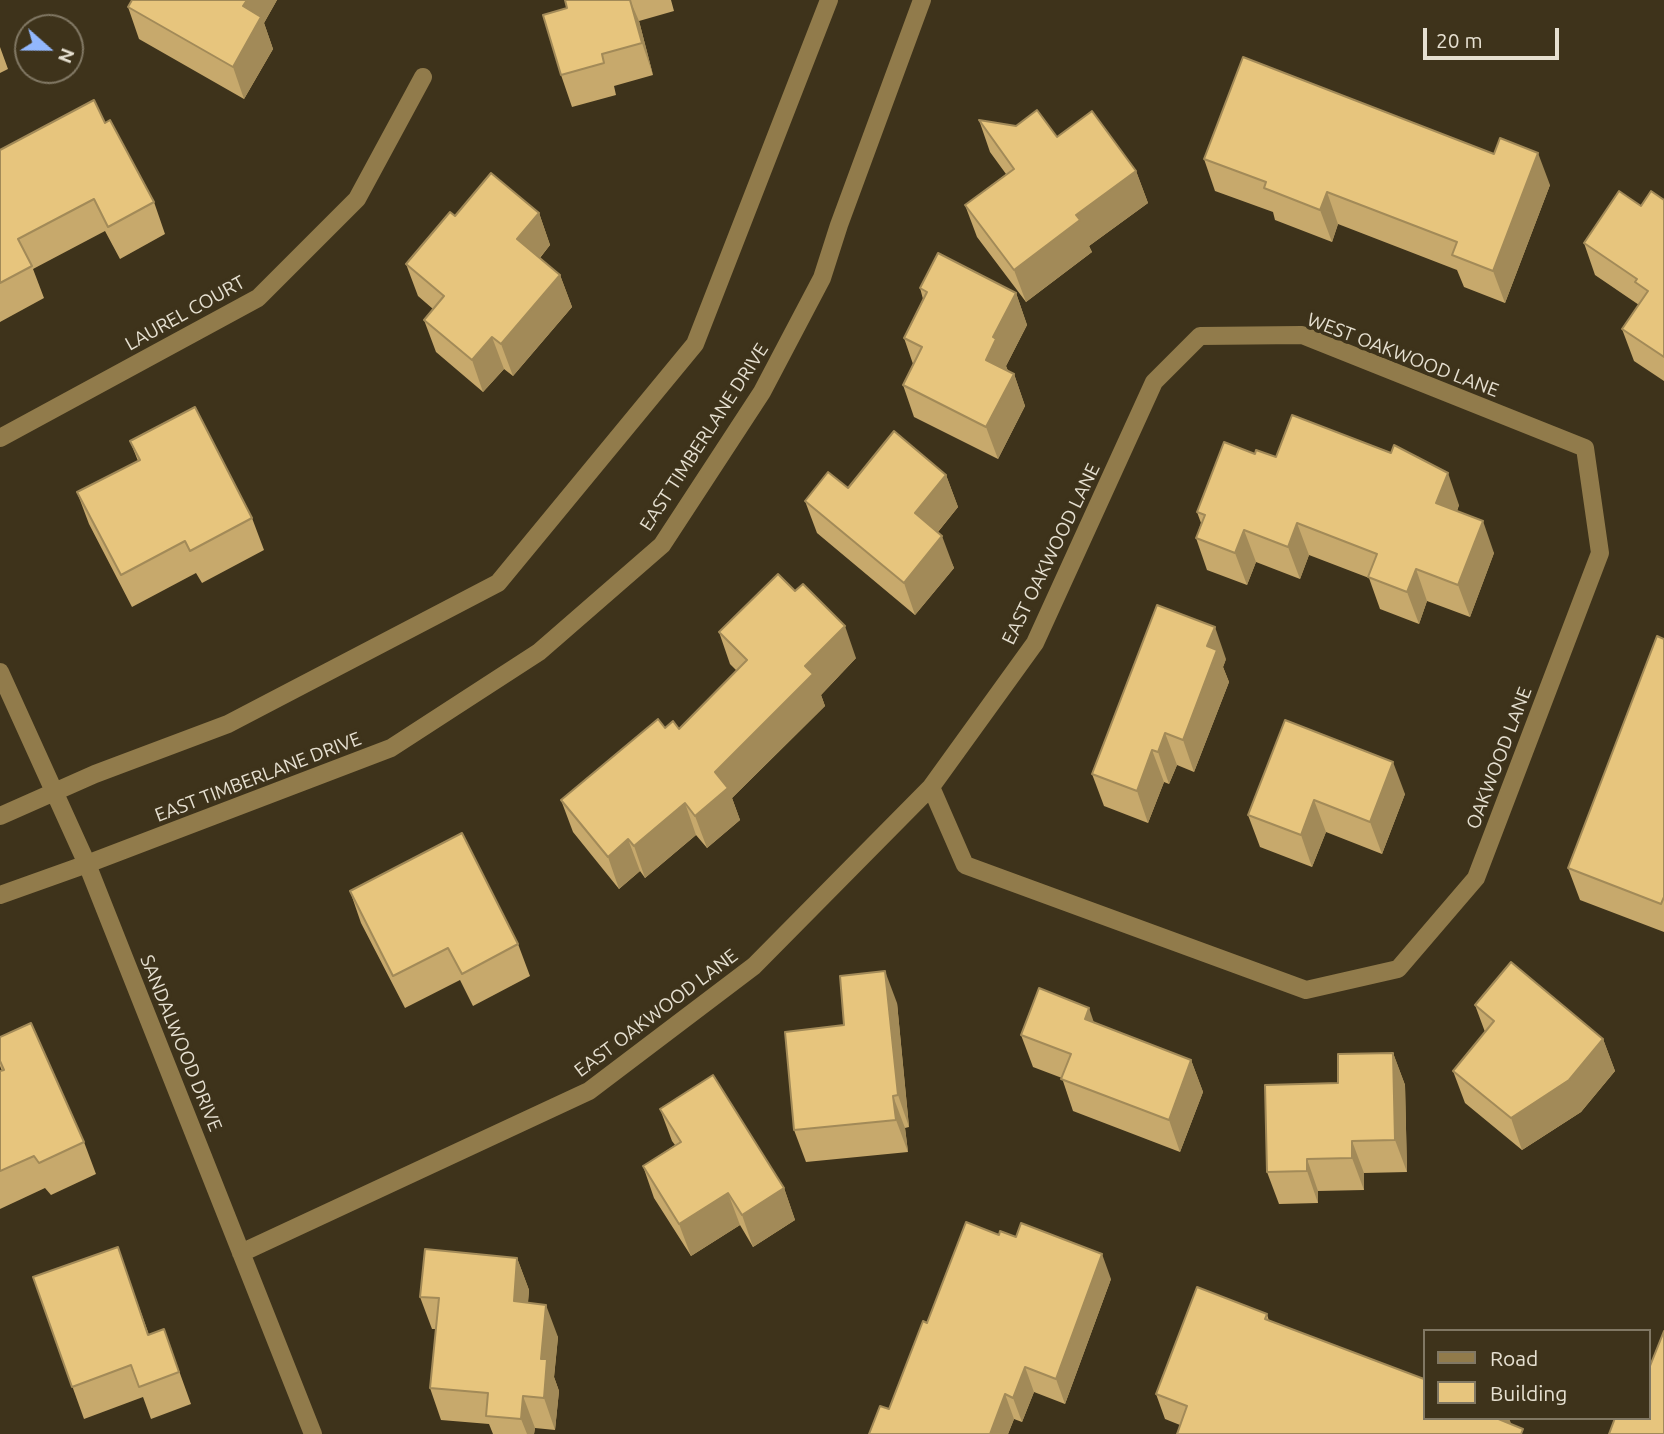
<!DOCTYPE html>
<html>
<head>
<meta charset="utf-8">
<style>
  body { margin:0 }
  #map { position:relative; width:1664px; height:1434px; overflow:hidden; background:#3e331b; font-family:Ubuntu,sans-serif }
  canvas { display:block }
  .legend { position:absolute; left:1423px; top:1329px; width:228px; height:91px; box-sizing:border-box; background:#3e331b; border:2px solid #817864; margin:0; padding:9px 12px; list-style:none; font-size:21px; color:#e6e0d1 }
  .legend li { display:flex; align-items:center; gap:14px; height:35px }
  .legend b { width:35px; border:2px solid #817864 }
  .north { position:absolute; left:14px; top:14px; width:70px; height:70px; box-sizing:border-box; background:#3e331b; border:2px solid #817864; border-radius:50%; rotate:111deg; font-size:19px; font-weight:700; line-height:28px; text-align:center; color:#e6e0d1 }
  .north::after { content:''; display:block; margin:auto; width:24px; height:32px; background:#92b7fd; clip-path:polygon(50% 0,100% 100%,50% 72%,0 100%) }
  .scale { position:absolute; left:1423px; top:28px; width:136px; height:32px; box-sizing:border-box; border:4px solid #e6e0d1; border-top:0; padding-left:9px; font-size:21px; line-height:24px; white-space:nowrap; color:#e6e0d1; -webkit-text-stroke:5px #3e331b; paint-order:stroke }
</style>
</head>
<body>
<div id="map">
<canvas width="1664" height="1434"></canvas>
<ul class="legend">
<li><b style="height:9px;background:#917b4b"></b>Road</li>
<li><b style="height:19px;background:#e7c57d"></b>Building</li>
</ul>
<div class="north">N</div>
<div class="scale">20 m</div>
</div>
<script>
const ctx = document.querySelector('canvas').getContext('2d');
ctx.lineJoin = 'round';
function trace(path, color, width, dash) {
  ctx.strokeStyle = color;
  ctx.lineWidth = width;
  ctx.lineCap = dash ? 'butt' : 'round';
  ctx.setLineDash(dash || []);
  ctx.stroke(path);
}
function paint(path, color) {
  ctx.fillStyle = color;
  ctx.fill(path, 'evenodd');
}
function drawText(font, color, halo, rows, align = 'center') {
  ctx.font = font + ' Ubuntu,sans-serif';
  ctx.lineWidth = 7;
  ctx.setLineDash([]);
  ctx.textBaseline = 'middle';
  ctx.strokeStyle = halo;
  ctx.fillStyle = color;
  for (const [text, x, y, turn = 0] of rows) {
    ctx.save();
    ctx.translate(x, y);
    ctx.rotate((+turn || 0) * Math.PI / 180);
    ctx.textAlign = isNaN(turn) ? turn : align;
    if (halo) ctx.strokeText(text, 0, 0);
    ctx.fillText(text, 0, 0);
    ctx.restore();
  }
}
const minor = new Path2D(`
  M1302,335l283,113 15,105 -124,325 -78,91 -92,21 -341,-125 -34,-78 104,-144 119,-261 46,-46z
  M0,438l258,-140 99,-99 66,-122
  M0,672l87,192 226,570
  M0,816l95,-42 133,-50 270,-141 197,-239 134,-344
  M0,895l87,-31 304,-116 148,-96 123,-107 100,-153 60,-114 17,-53 83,-225
  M241,1253l348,-162 165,-125 177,-179`);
const wall = new Path2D(`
  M132,0h145l-13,23 9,26 -29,50 -105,-60 -11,-32z
  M565,0h106l3,11 -35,10 14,54 -39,11 2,9 -44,12 -11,-32 6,-67z
  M0,47l8,22 -8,4z
  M979,120l78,17 79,34 12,32 -59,43 3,6 -66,50 -49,-65 -12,-32 41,-31 -16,-22z
  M105,123l49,79 11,32 -45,25 -15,-28 -72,38 11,29 -44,24v-172z
  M1204,159l346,26 -45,118 -41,-16 -7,-17 -119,-46 -6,18 -57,-22 -2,-8 -58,-21z
  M1664,200v181l-30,-20 -12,-32 17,-24 -44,-30 -11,-32 57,-37z
  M539,213l11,32 -10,13 20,17 12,32 -59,69 -9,-7 -21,23 -47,-40 -12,-32 9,-11 -15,-13 -12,-32 49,-48z
  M920,288l96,5 11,32 -21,41 2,5 6,3 11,32 -27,53 -84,-42 -11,-32 10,-21 -9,-26 19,-39z
  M130,441l122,77 12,32 -62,33 -6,-10 -64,34 -43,-83 -12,-32 61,-31z
  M1255,454l21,3 183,48 -2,6 37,42 -24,64 -43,-16 -8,23 -39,-15 -11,-31 -60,-23 -9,24 -44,-17 -9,23 -40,-15 -11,-32 5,-15 -4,-11z
  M946,475l12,32 -20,25 16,36 -39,47 -98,-82 -12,-32 43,-13z
  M719,632l137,26 -35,37 4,11 -93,92 8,22 -33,28 -11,-13 -51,43 -5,-7 -21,18 -46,-57 -12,-32 104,-72 14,1 58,-58 -7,-7z
  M1664,639v293l-84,-32 -12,-32z
  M1226,659l-3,8 6,15 -35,90 -17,-7 -8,19 -5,-2 -16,41 -44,-17 -12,-32z
  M1285,720l120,74 -23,60 -56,-22 -14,35 -52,-20 -12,-32z
  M350,891l168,53 12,32 -57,30 -13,-26 -55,28 -44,-85z
  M897,1003l12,124 -4,1 3,24 -102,10 -12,-32 50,-105z
  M1475,1005l128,34 12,32 -34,41 -59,38 -57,-47 -12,-32 32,-39z
  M1094,1023l97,37 12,32 -23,60 -107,-41 -11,-33 -29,-11 -12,-32z
  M0,1037l84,105 12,32 -45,21 -6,-7 -45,21v-138h2l-2,-5z
  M1393,1053l12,32 2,87 -43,1v17l-46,1v12l-39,1 -12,-32 71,-89z
  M660,1109l124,79 11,32 -42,27 -13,-22 -49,31 -37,-58 -11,-32 32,-21 -3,-4z
  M517,1258l12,32 -1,13 30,34 -4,40 5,14 -4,39 -20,-2 -1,6h-41l-4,-10 -48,-4 -11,-32 6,-59h-4l-12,-32z
  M33,1277l96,2 20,56 15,-6 27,75 -40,15 -8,-22 -59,22z
  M1111,1279l-46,125 -31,-12 -12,30 -8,-3 -6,15h-139l20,-25 38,-86z
  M1267,1314l2,7 -89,104 -15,-6 -9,-25z`);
const shadedWall = new Path2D(`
  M247,0h30l-13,23 9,26 -29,50 -11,-32 10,-61z
  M630,0l9,21 14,54 -11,-32z
  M1538,153l12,32 -45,118 -12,-32z
  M1136,171l12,32 -59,43 3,6 -66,50 -12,-32 62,-55z
  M1327,192l11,32 -6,18 -12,-32z
  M539,213l11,32 -21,26 -12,-32z
  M560,275l12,32 -59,69 -12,-32z
  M1016,293l11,32 -21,41 2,5 -22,-11 7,-23z
  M492,337l12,32 -21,23 -11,-32z
  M1014,374l11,32 -27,53 -12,-32z
  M1448,473l11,32 -11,30 -12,-32z
  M946,475l12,32 -31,38 -12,-32z
  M1483,521l11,32 -24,64 -12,-32z
  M1297,523l12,32 -9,24 -12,-32z
  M1244,530l12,32 -9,23 -12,-32z
  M942,536l12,32 -39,47 -11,-32z
  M1416,569l11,32 -8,23 -12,-32z
  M845,626l11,32 -35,37 4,11 -93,92 8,22 -33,28 -12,-32 20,-44 90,-106z
  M1215,627l11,32 -3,8 6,15 -35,90 -11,-32 24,-94z
  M1165,733l12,32 -8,19 -11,-32z
  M1152,750l12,32 -16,41 -11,-32z
  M1393,762l12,32 -23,60 -12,-32z
  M1314,800l12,32 -14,35 -11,-32z
  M685,803l11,32 -51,43 -11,-32z
  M628,839l12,32 -21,18 -11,-32z
  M885,971l12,32 12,124 -11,-32z
  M1089,1008l11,32 -15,-21z
  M1603,1039l12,32 -34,41 -59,38 -11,-32z
  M1393,1053l12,32 2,87 -12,-32z
  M1191,1060l12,32 -23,60 -11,-32z
  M893,1096l12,32 3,24 -12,-32z
  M1352,1141l12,32v17l-12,-32z
  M1307,1159l11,32v12l-11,-32z
  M784,1188l11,32 -42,27 -11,-32z
  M728,1193l12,32 -49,31 -12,-32z
  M1102,1254l9,25 -46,125 -9,-25z
  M517,1258l12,32 -4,43 -11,-32z
  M546,1305l12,32 -4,40 5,14 -4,39 -11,-32 -3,-39z
  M1025,1367l9,25 -12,30 -9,-24z
  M1005,1394l9,25 -6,15h-18z
  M523,1396l12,32 -1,6h-7l-6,-15z
  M1496,1418h13l3,8z`);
const building = new Path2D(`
  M132,0h115l-4,6 18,11 -28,50 -105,-60z
  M565,0h65l12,43 -40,11 2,9 -43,12 -18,-60 24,-7z
  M1243,57l251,97 6,-16 38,15 -45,118 -41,-16 5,-13 -130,-50 -7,18 -56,-22 2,-6 -62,-23z
  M94,100l11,23 5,-3 44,82 -46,25 -14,-28 -76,40 14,27 -32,17v-133z
  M1037,110l20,27 35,-26 44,60 -60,44 4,5 -66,50 -49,-65 49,-36 -35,-49 37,6z
  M491,173l48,40 -22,26 43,36 -59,69 -9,-7 -20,23 -48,-40 20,-24 -38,-32 44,-52 5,4z
  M1619,191l22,15 10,-15 13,9v157l-42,-28 26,-38 -13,-9 2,-3 -53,-36z
  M938,253l78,40 -23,44 3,2 -10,21 28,14 -28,53 -83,-42 19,-38 -18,-9 23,-46 -7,-4z
  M195,407l57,111 -62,33 -5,-10 -64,34 -44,-83 63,-32 -10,-19z
  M1292,415l99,38 3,-8 54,28 -12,30 47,18 -25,64 -42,-16 -9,23 -39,-15 9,-23 -80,-31 -9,24 -44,-17 -9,23 -39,-15 9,-23 -8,-3 27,-70 31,12 1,-4 20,7z
  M894,431l52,44 -31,38 27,23 -38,47 -99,-82 23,-29 20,16z
  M778,574l17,17 8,-7 42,42 -40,40 8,8 -98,98 13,16 -33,28 -10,-13 -51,43 -6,-7 -20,18 -47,-57 97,-81 7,9 8,-7 6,8 68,-69 -28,-28z
  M1157,605l58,22 -8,19 10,4 -34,90 -18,-7 -7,19 -6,-2 -15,41 -45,-17z
  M1657,636l7,3v258l-3,7 -93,-36z
  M1285,720l108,42 -23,60 -56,-22 -13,35 -53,-20z
  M462,833l56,111 -56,30 -14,-26 -55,28 -43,-85z
  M1511,962l92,77 -34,41 -58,38 -58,-47 41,-50 -19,-16z
  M885,971l13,124 -5,1 3,24 -102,10 -9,-98 59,-7 -4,-49z
  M1039,988l50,20 -4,11 106,41 -22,60 -108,-41 10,-25 -50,-19z
  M31,1023l53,119 -45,21 -5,-7 -34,15v-100l4,-1 -4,-9v-24z
  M1393,1053l2,87 -43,1v17l-45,1v12l-40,1 -2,-87 73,-2v-29z
  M713,1075l71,113 -42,27 -14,-22 -49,31 -36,-58 38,-24 -21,-33z
  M966,1222l33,13 1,-4 16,6 5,-14 81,31 -46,125 -31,-12 -12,31 -8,-4 -15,40h-121l11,-28 9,3 34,-88 4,2z
  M118,1247l30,88 16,-6 15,43 -40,15 -8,-22 -59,22 -39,-110z
  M425,1249l92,9 -3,43 32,4 -5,54h6l-3,39 -21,-2 -2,23 -35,-3 2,-23 -58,-5 9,-90 -19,-1z
  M1197,1287l70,27 -2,5 159,60v39h72l27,11 -2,5h-344l10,-28 -31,-12z
  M1664,1331v103h-55l6,-16h33v-47z`);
const streetNames = [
  ["LAUREL COURT",185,313,-29],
  ["WEST OAKWOOD LANE",1403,355,21],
  ["EAST TIMBERLANE DRIVE",704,437,-57],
  ["EAST OAKWOOD LANE",1051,554,-64],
  ["OAKWOOD LANE",1499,758,-69],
  ["EAST TIMBERLANE DRIVE",258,777,-21],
  ["EAST OAKWOOD LANE",656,1013,-37],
  ["SANDALWOOD DRIVE",181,1043,68]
];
trace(minor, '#917b4b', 18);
paint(wall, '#c7a96c');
paint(shadedWall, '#a28a58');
paint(building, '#e7c57d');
trace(building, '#a28a58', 2);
drawText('19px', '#e6e0d1', '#3e331b', streetNames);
</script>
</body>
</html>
